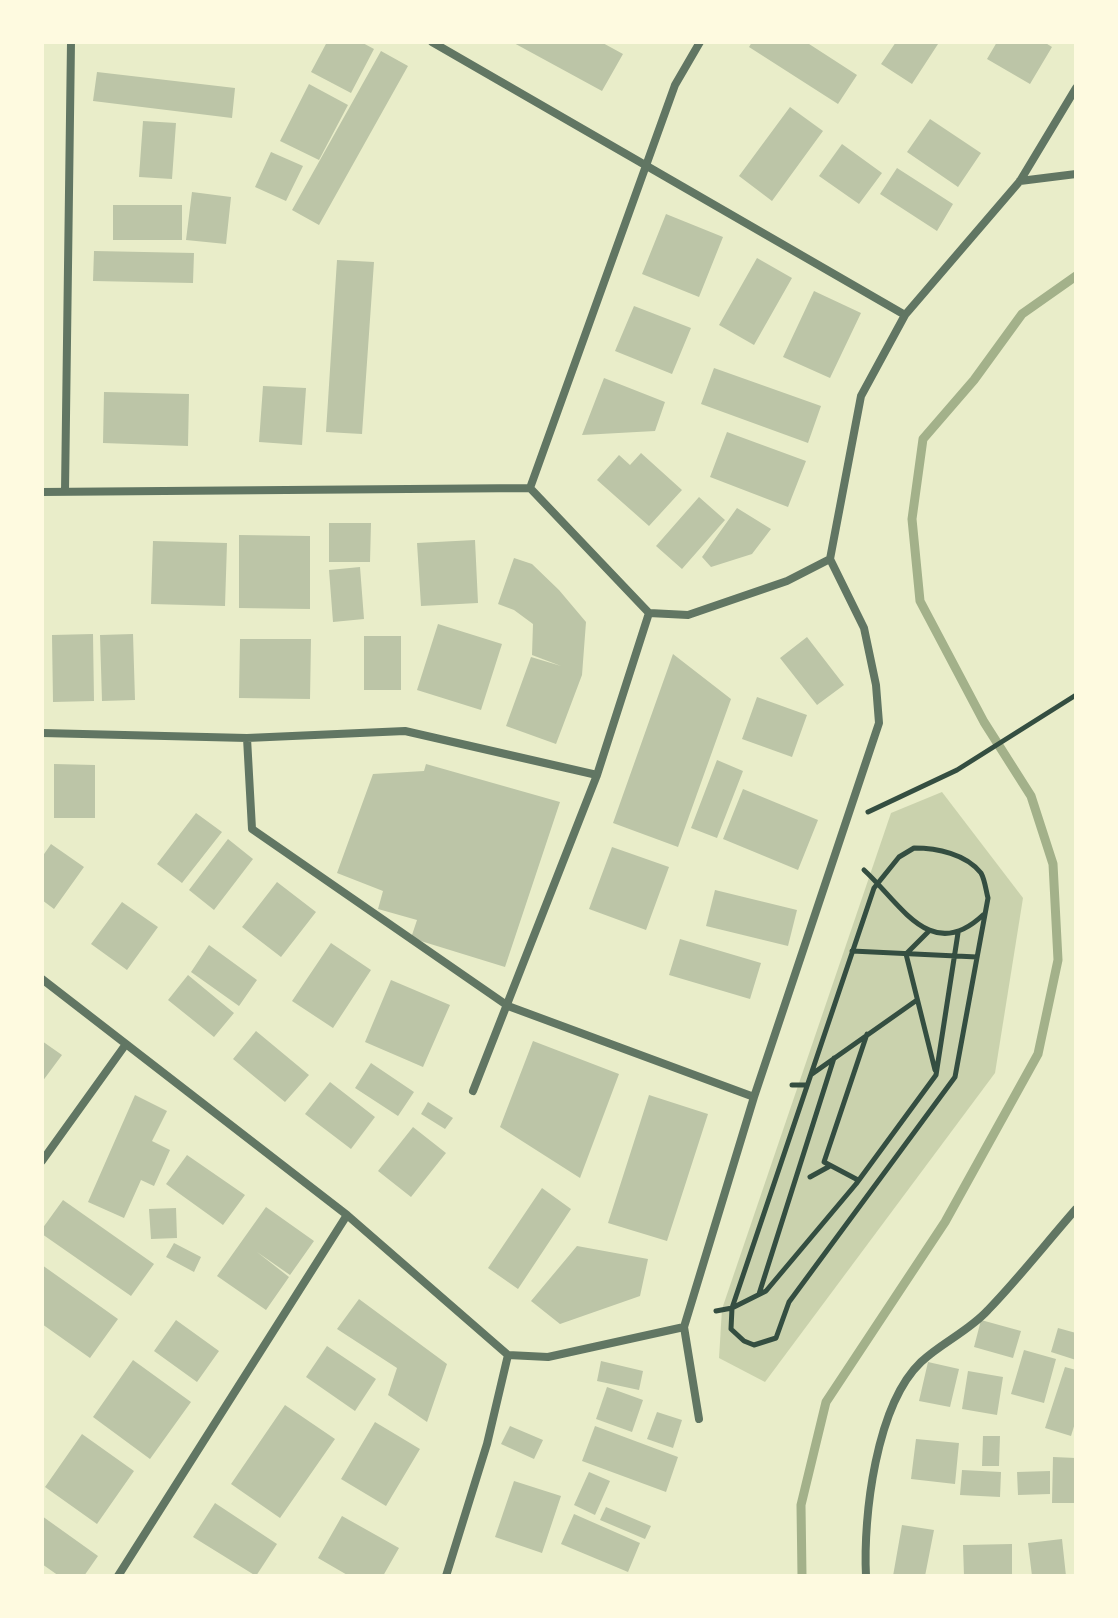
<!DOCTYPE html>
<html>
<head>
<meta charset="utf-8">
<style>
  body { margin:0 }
  #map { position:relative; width:1118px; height:1618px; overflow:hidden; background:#e9edc9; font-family:"Space Grotesk",sans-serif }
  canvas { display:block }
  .frame { position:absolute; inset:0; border:44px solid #fefae0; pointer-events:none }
</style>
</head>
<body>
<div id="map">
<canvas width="1118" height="1618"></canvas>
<div class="frame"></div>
</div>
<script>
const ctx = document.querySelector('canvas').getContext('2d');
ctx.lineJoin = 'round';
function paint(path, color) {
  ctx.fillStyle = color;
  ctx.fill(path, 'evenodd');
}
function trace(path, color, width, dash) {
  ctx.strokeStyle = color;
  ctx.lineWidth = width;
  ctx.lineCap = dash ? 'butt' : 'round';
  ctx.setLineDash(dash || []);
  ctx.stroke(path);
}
const green = new Path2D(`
  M942,792l81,106 -28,175 -230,309 -46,-24 3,-49 169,-496z`);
const stream = new Path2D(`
  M802,1576l-1,-71 25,-103 119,-180 93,-168 20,-94 -5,-96 -22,-68 -47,-74 -64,-121 -8,-82 11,-80 51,-59 48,-66 54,-38`);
const building = new Path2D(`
  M327,42h34l13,7 -23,44 -40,-21z
  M512,42h89l22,12 -21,37z
  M752,42h54l51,33 -19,29 -89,-57z
  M896,42l42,2 -26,40 -31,-20z
  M997,42h47l8,5 -22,37 -43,-25z
  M381,51l27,15 -89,159 -27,-15z
  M97,72l138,16 -3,30 -139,-17z
  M309,84l39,21 -29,55 -39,-19z
  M790,107l33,24 -51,70 -33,-25z
  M930,119l51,34 -23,34 -51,-35z
  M143,121l33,2 -4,56 -33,-2z
  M842,144l40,29 -23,31 -40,-28z
  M271,152l32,14 -17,35 -31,-14z
  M897,168l56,36 -16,27 -57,-37z
  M192,192l39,5 -5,47 -40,-4z
  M113,205h69v35h-69z
  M666,214l57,23 -24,60 -57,-23z
  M94,251l100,2 -1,30 -100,-2z
  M757,258l35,20 -38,67 -35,-20z
  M337,260l37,2 -12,172 -36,-2z
  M814,291l47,22 -31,65 -47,-21z
  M634,306l57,22 -19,46 -57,-23z
  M714,368l107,38 -13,37 -107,-39z
  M604,378l61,24 -10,29 -73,4z
  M263,386l43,2 -4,57 -43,-3z
  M104,392l85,2 -1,52 -85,-3z
  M727,432l79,29 -18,46 -78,-30z
  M641,453l41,37 -33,36 -52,-46 22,-25 11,10z
  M699,497l26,23 -43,49 -26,-23z
  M737,508l34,21 -19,25 -41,13 -9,-10z
  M329,523h42l-1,39h-41z
  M239,535l71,1v73l-71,-1z
  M475,540l3,63 -57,3 -4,-63z
  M153,541l74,2 -2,63 -74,-2z
  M514,558l18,6 27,26 27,32 -4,53 -26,69 -50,-18 25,-69 30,9 -29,-11 1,-31 -19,-14 -16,-6z
  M360,567l4,52 -31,3 -4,-52z
  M438,624l64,20 -21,66 -64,-20z
  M93,634l1,67 -41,1 -1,-67z
  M133,634l2,66 -33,1 -2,-66z
  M364,636h37v54h-37z
  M807,637l37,48 -27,20 -37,-47z
  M240,639h71l-1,60 -71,-1z
  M673,654l58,45 -53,148 -65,-24z
  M757,697l50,18 -15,42 -50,-18z
  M717,760l26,11 -26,67 -26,-10z
  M54,764l41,1v53h-41z
  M426,764l134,38 -55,165 -94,-29 6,-18 -39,-11 5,-18 -46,-18 36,-99 51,-3z
  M743,789l75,31 -20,50 -75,-31z
  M196,813l26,19 -40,51 -25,-19z
  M228,839l25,20 -39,51 -25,-20z
  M51,844l33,23 -30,42 -12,-9v-43z
  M612,847l57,20 -23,63 -57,-21z
  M277,882l39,30 -35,45 -39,-30z
  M715,890l82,20 -9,36 -82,-20z
  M122,902l36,25 -31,43 -36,-26z
  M680,939l81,24 -11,36 -81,-24z
  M331,943l40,27 -38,58 -41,-27z
  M209,945l48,35 -18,26 -48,-34z
  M188,975l46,38 -20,24 -46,-37z
  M391,980l59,25 -27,62 -58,-25z
  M256,1031l53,44 -24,27 -52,-43z
  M42,1041l20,14 -20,27z
  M533,1041l86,33 -39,104 -80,-51z
  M371,1063l43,29 -16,24 -43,-28z
  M330,1082l45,35 -24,32 -46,-35z
  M135,1095l32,16 -15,30 18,9 -16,36 -13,-6 -17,38 -36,-16z
  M649,1095l59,19 -41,127 -59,-18z
  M428,1102l25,16 -8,11 -24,-15z
  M413,1127l33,26 -35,44 -33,-26z
  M187,1155l58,40 -22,30 -57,-41z
  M542,1188l29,21 -53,80 -30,-21z
  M63,1200l91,64 -23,32 -89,-62v-5z
  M266,1207l48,34 -24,34 -33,-23 32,25 -23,33 -49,-34z
  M176,1208l1,30 -26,1 -2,-30z
  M174,1243l27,14 -7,15 -28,-15z
  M577,1246l71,13 -8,37 -80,28 -29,-23z
  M42,1265l76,54 -28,39 -48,-34z
  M359,1299l88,65 -20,58 -39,-27 9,-27 -60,-39z
  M176,1320l43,31 -22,31 -43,-31z
  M981,1320l40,11 -8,27 -39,-11z
  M1058,1328l18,5v27l-25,-8z
  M327,1346l49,33 -21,32 -49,-34z
  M1024,1350l32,9 -12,44 -33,-9z
  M133,1360l58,42 -41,57 -57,-42z
  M601,1361l42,10 -4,19 -42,-9z
  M928,1362l31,7 -9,38 -31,-6z
  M1065,1367l11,3v50l-5,16 -26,-8z
  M968,1371l35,6 -6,38 -35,-6z
  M607,1387l36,13 -11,32 -36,-13z
  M285,1405l50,34 -55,79 -49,-34z
  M657,1412l25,8 -9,28 -26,-9z
  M375,1422l45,27 -34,57 -45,-27z
  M510,1426l33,14 -9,19 -33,-15z
  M595,1426l83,31 -12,35 -84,-31z
  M82,1434l52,37 -37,53 -52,-37z
  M983,1436h17l-1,30h-17z
  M916,1439l43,4 -4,41 -44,-5z
  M1053,1457l23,1v45h-24z
  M962,1470l39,2 -1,25 -40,-2z
  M1050,1471v23l-32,1 -1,-23z
  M589,1472l21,9 -15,34 -21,-10z
  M514,1481l47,15 -19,57 -47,-16z
  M215,1503l62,41 -21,32 -63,-39z
  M606,1507l45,19 -6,13 -45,-19z
  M574,1514l66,29 -12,29 -67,-28z
  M42,1516l56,40 -14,20h-25l-17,-12z
  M342,1516l57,32 -16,28h-34l-31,-18z
  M902,1525l32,5 -9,46h-32z
  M1062,1539l4,37h-34l-4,-33z
  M1012,1544v32h-48l-1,-31z`);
const path = new Path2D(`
  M868,812l89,-42 119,-75
  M914,848c23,0 52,6 67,25 4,7 5,18 7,25l-33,179 -166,225 -13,36 -22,7 -10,-4 -13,-12 1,-21 142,-420 25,-31z
  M864,870c37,34 67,94 119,45
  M928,932l-22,22 29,116
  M852,951l125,6
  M812,1074l105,-74
  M792,1085h15
  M810,1177l20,-11
  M858,1180l-34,-18 43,-128
  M759,1294l75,-236
  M716,1311l16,-3 34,-17 90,-107 80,-109 22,-142`);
const minor = new Path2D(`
  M432,42l473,273
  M1020,181l56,-7
  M530,488l145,-403 25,-43
  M65,491l6,-449
  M42,492l488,-4 119,125
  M649,613l39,2 99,-34 43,-22 31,-163 44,-81 115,-134 56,-93
  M42,733l205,5 158,-7 192,44
  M247,738l5,91 256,177 246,91
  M42,979l305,236 161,140
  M473,1091l124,-316 52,-162
  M42,1161l84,-117
  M684,1327l15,92
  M508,1355l40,2 136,-30 70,-230 125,-374 -3,-38 -12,-57 -34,-69
  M118,1576l229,-361
  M446,1576l41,-132 21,-89
  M866,1576c-3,-60 10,-171 55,-214 20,-19 48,-31 67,-52 31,-32 59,-68 88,-101`);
paint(green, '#cad2ad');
trace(stream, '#a3b18a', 9);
paint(building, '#bcc5a7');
trace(path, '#344e41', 5);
trace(minor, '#617663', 8);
</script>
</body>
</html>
